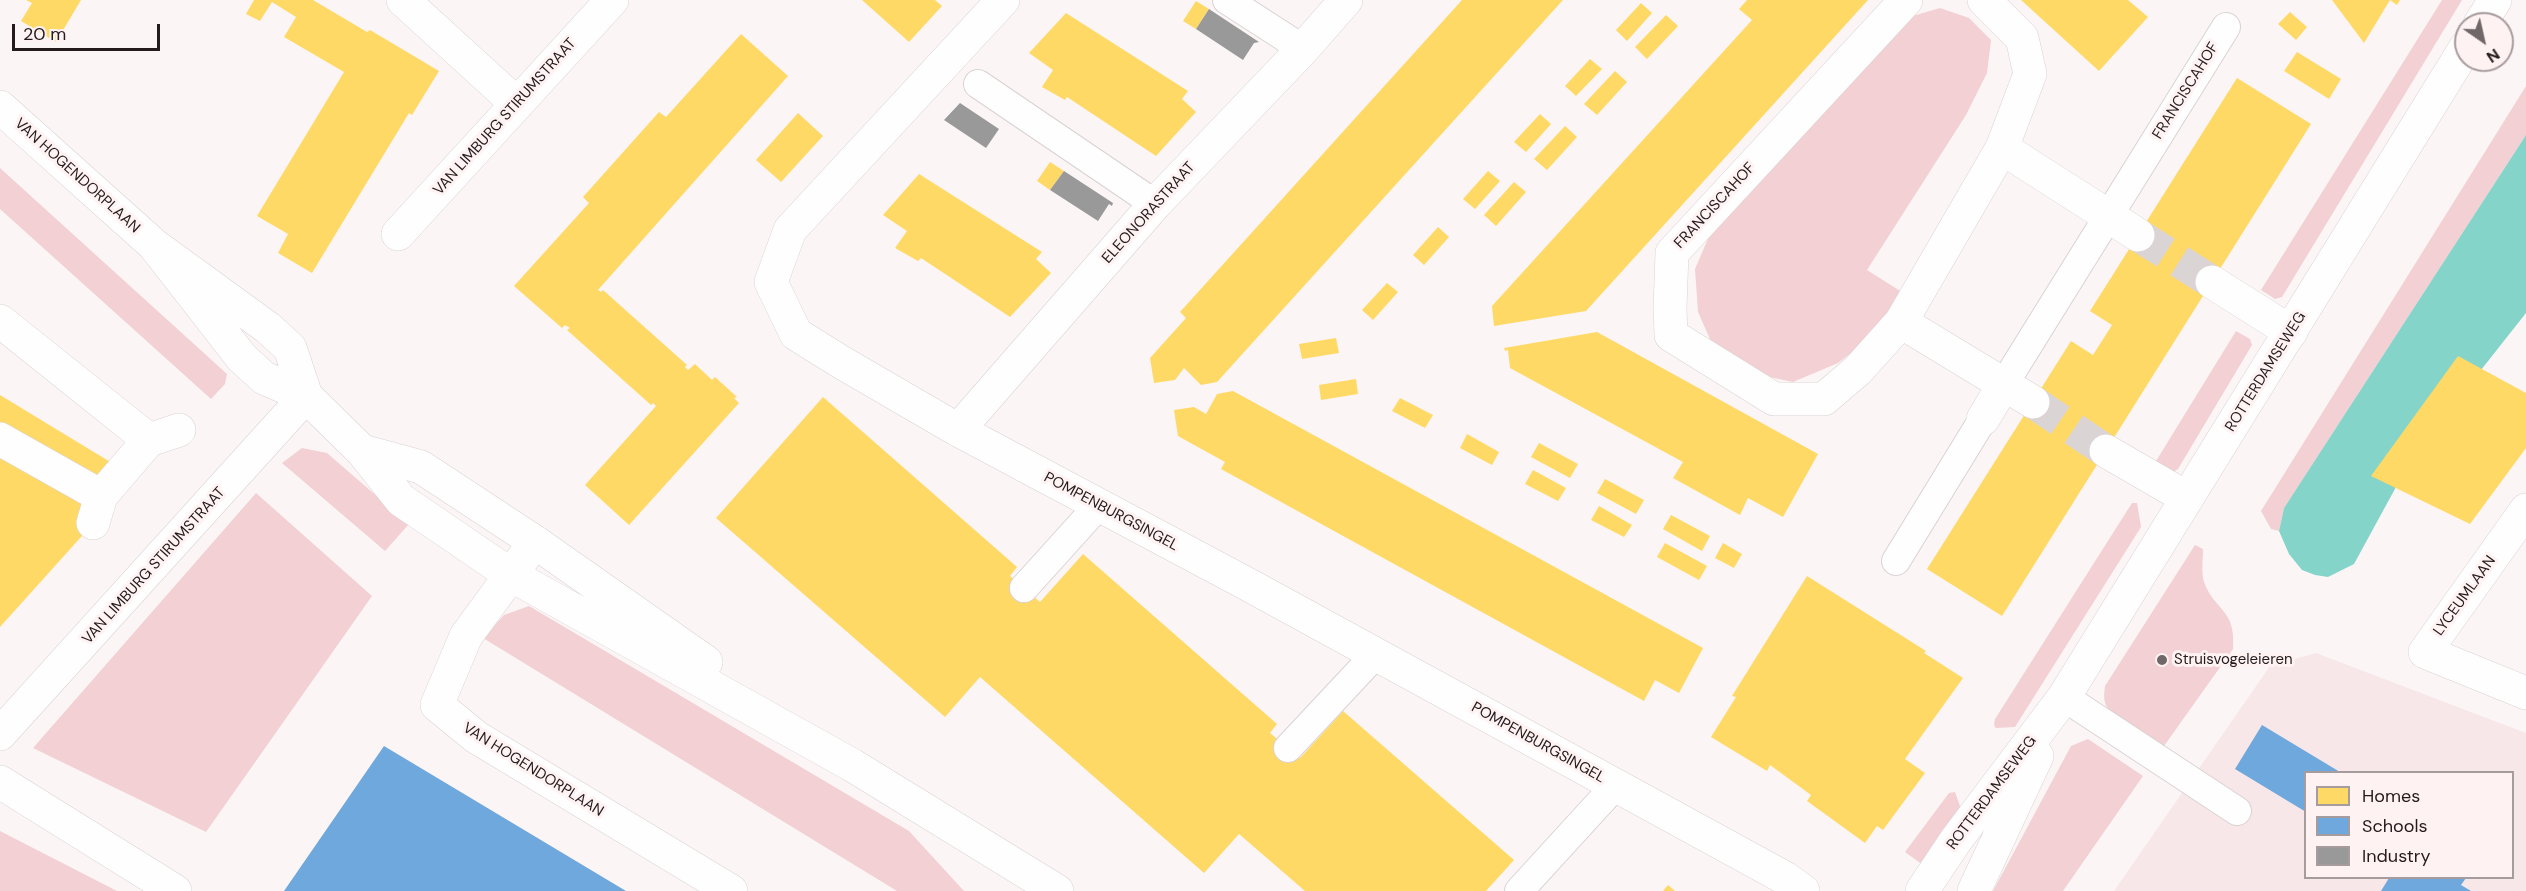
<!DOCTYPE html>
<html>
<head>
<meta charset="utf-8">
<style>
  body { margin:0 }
  #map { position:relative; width:2526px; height:891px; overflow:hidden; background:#fcf5f6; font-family:"DM Sans",sans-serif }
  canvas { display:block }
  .legend { position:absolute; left:2304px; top:771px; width:210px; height:108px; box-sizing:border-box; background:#fff2f3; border:2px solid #a79c9d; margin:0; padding:8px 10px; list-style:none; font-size:18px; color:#231b1c }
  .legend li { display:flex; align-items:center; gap:12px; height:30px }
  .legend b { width:30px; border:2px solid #a79c9d }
  .north { position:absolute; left:2454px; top:12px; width:60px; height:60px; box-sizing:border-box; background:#fff2f3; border:2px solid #a79c9d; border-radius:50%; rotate:146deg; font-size:16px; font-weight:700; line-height:24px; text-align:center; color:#231b1c }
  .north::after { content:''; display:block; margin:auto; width:21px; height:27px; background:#6f6768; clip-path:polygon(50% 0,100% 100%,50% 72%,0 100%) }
  .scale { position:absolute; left:12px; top:24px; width:148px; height:27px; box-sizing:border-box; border:3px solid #231b1c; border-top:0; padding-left:8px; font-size:18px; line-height:21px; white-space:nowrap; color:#231b1c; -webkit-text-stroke:4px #fff2f3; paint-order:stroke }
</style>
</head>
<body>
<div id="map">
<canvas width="2526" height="891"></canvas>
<ul class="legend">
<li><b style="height:16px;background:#ffd966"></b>Homes</li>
<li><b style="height:16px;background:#6fa8dc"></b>Schools</li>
<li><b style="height:16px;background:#999"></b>Industry</li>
</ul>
<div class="north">N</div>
<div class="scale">20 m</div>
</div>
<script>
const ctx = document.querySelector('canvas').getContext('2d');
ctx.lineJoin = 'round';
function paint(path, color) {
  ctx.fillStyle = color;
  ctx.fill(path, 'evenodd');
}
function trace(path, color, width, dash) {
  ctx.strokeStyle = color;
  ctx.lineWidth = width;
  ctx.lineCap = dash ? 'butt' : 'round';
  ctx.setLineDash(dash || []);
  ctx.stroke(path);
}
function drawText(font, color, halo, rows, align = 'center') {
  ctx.font = font + ' "DM Sans",sans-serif';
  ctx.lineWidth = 6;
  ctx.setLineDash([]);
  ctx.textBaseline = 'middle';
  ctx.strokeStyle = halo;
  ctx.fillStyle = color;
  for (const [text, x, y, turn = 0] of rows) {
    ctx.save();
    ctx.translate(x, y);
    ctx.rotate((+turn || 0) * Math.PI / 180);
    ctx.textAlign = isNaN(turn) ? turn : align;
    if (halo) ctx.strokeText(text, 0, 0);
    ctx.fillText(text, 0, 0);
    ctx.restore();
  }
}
const built = new Path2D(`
  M2316,653l210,80v158h-412l156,-225zM2306,772h206v106h-206z`);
const green = new Path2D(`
  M2442,0h20l-180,297 -7,2 -14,-9z
  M1940,8l29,10 22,22 -4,33 -21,42 -99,155 38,24 -28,39 -39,30 -45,19 -37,-8 -42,-26 -16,-36 -3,-43 28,-65 186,-187z
  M2526,86v49l-242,373 -5,23 -8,-2 -10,-18z
  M0,168l227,206 -2,10 -14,15 -211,-190z
  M2236,331l14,8 2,6 -74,124 -7,5 -18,-8z
  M302,448l25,5 82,71 -24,27 -103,-88z
  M256,493l116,103 -166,236 -173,-84z
  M2132,503h5l4,24 -126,200 -19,1 -2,-3 1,-6z
  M2195,545l8,4c0,10 -2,23 1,33 11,30 32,26 29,67l-69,97c-15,-10 -46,-24 -56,-37 -5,-7 -4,-15 -3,-23z
  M529,606l380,225 55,60h-67l-414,-253 21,-23z
  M2088,739l55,37 -80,115h-70l78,-145z
  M1955,792l6,17 -38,56 -18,-13 44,-59z
  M0,831l117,60h-117z`);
const water = new Path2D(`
  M2526,135v178l-45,57 -109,106 24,11 -42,77 -26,13 -13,-2 -13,-5 -13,-16 -10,-23 5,-23z`);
const homes = new Path2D(`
  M26,0h55l-25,42 -35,-21 11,-18z
  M254,0h59l54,32 3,-2 69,41 -27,44 -3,-2 -97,160 -34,-20 10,-19 -31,-18 87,-144 -60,-35 12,-20 -24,-15 -12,19 -14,-7z
  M862,0h73l7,6 -33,36z
  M1462,0h101l-346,382 -16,3 -17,-17 -9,12 -21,3 -4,-25 36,-40 -6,-6z
  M1747,0h121l-282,311 -92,15 -2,-20 260,-286 -13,-11z
  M2021,0h107l20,17 -49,54z
  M2332,0h68l-3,5 -7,-5 -26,43z
  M1196,1l13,8 -13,20 -13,-8z
  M1641,3l11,10 -25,28 -11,-11z
  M2290,12l17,15 -11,13 -18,-16z
  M1066,13l122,78 -6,8 14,13 -40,44 -89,-59 -2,3 -23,-13 11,-17 -24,-17z
  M1666,15l12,11 -31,33 -12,-12z
  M741,34l47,42 -190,214 3,2 2,-2 84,75 -2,2 3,3 7,-6 17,16 3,-3 22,20 -3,1 5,5 -110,122 -44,-40 71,-79 -3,-3 -2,2 -84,-75 3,-2 -5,-3 -3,3 -48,-42 75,-83 -6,-6 76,-85 7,5z
  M2297,52l44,27 -12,20 -45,-28z
  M1590,59l12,10 -26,27 -11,-10z
  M1615,71l12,11 -30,33 -13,-11z
  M2237,78l74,46 -309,492 -75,-47 144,-228 22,14 19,-30 -22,-14z
  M798,113l25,23 -42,46 -25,-22z
  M1540,114l11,10 -25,28 -12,-10z
  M1565,126l12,11 -30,33 -13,-11z
  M1050,162l14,9 -14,19 -13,-9z
  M1488,171l12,10 -25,28 -12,-10z
  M919,174l123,78 -6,7 15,14 -41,44 -89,-59 -3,3 -23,-13 12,-17 -24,-16z
  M1514,182l12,10 -30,34 -12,-11z
  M1438,227l11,10 -25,28 -11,-10z
  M1387,283l11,9 -25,28 -11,-10z
  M1597,332l221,122 -35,63 -35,-19 -8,17 -67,-37 10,-16 -173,-94 -2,-18 -3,1 -1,-3z
  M1336,338l3,15 -37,6 -3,-15z
  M2458,356l68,37v55l-56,76 -99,-48z
  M1356,379l2,15 -37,6 -2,-15z
  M1233,391l470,257 -24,45 -24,-13 -11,21 -423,-232 4,-7 -47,-26 -4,-26 20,-3 12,7 11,-20z
  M0,395l135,82 -135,150z
  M823,397l194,170 -7,9 30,26 43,-48 194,170 -7,9 30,25 43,-47 171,149 -28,31h-181l-66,-57 -35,39 -224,-196 -35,40 -229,-199z
  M1400,398l33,17 -8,13 -33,-17z
  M1467,434l32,18 -7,13 -32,-17z
  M1539,443l39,21 -8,14 -39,-21z
  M1533,470l33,18 -8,13 -33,-17z
  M1605,479l39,21 -8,14 -39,-21z
  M1599,506l33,19 -8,12 -33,-17z
  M1671,515l39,21 -8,15 -39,-22z
  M1665,543l42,23 -8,14 -42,-23z
  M1723,543l19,11 -8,14 -19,-10z
  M1807,576l119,75 -2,2 39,25 -58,81 20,14 -42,57 -6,-4 -12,17 -58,-42 4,-6 -41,-30 -3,6 -56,-34 25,-40 -4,-1z
  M1668,885l7,6h-12z`);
const schools = new Path2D(`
  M2262,725l78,47h-34v40l-71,-43z
  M384,746l242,145h-342z
  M2389,878h77l-5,7 10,6h-90z`);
const industry = new Path2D(`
  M1209,9l50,33 -5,1 -11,17 -47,-31z
  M960,103l39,26 -13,19 -42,-28z
  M1064,171l49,32 -1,3 -3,-2 -11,17 -48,-31z`);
const minorTunnel = new Path2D(`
  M2138,235l74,47
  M2033,402l73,49`);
const service = new Path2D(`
  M1227,0l76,49
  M978,84l177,120
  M2004,384l222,-357
  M1896,561l87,-142
  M1024,588l74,-82
  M2064,697l173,114
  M1288,748l88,-94
  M1519,891l96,-105`);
const pedestrian = new Path2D(`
  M0,321l149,119 30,-10
  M0,439l101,57 48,-56
  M93,523l8,-27`);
const minor = new Path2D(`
  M403,0l114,104
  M1003,0l-213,230 -19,52 25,52 45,28 117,68 291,155 536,293 18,13
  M1906,0l-234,253 -2,55 1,27 103,64h50l34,-29 43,-48 101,-174 28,-74 -8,-36 -38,-38
  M2002,148l136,87
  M398,234l214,-234
  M2212,282l79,50
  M1901,322l132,80
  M1983,419l21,-35
  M958,430l197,-226 148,-155 43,-49
  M2106,451l81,47
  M2526,510l-101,142 101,41
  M535,542l-69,94 -29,69 39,32 255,154
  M0,734l306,-338
  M0,782l175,109`);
const tertiary = new Path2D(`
  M2480,24l15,-24
  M0,107l154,138 114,83 22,20 16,48
  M154,245l88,113 22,20 42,18 56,55 39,49 110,75 341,190 205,126
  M362,451l59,16 114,75 171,120
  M1922,891l34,-51 108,-143 402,-650
  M1974,891l63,-135`);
const markers = [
  [2162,660,6,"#6f6768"]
];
const streetNames = [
  ["FRANCISCAHOF",2186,91,-58],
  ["VAN LIMBURG STIRUMSTRAAT",505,117,-48],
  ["VAN HOGENDORPLAAN",77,176,42],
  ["FRANCISCAHOF",1715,206,-47],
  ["ELEONORASTRAAT",1149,213,-48],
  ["ROTTERDAMSEWEG",2266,372,-58],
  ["POMPENBURGSINGEL",1111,512,28],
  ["VAN LIMBURG STIRUMSTRAAT",154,566,-48],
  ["LYCEUMLAAN",2465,596,-54],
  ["POMPENBURGSINGEL",1538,743,29],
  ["VAN HOGENDORPLAAN",533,770,32],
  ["ROTTERDAMSEWEG",1992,793,-53]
];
const poiNames = [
  ["Struisvogeleieren",2174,660]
];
paint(built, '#f7e7e9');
paint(green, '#f2d0d3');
paint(water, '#85d4ca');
paint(homes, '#ffd966');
paint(schools, '#6fa8dc');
paint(industry, '#999');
trace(minorTunnel, '#dbd4d5', 33, [33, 16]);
trace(service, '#d9d2d3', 30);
trace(pedestrian, '#d9d2d3', 34);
trace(minor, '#d9d2d3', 34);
trace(tertiary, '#d9d2d3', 34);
trace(service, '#fffefe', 28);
trace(pedestrian, '#fffefe', 33);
trace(minor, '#fffefe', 33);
trace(tertiary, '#fffefe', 33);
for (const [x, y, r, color] of markers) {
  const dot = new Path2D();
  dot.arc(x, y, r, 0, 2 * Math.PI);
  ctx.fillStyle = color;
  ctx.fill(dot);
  trace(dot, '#fff2f3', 2);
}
drawText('15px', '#231b1c', '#fff2f3', streetNames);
drawText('15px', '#231b1c', '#fff2f3', poiNames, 'left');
</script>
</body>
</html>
